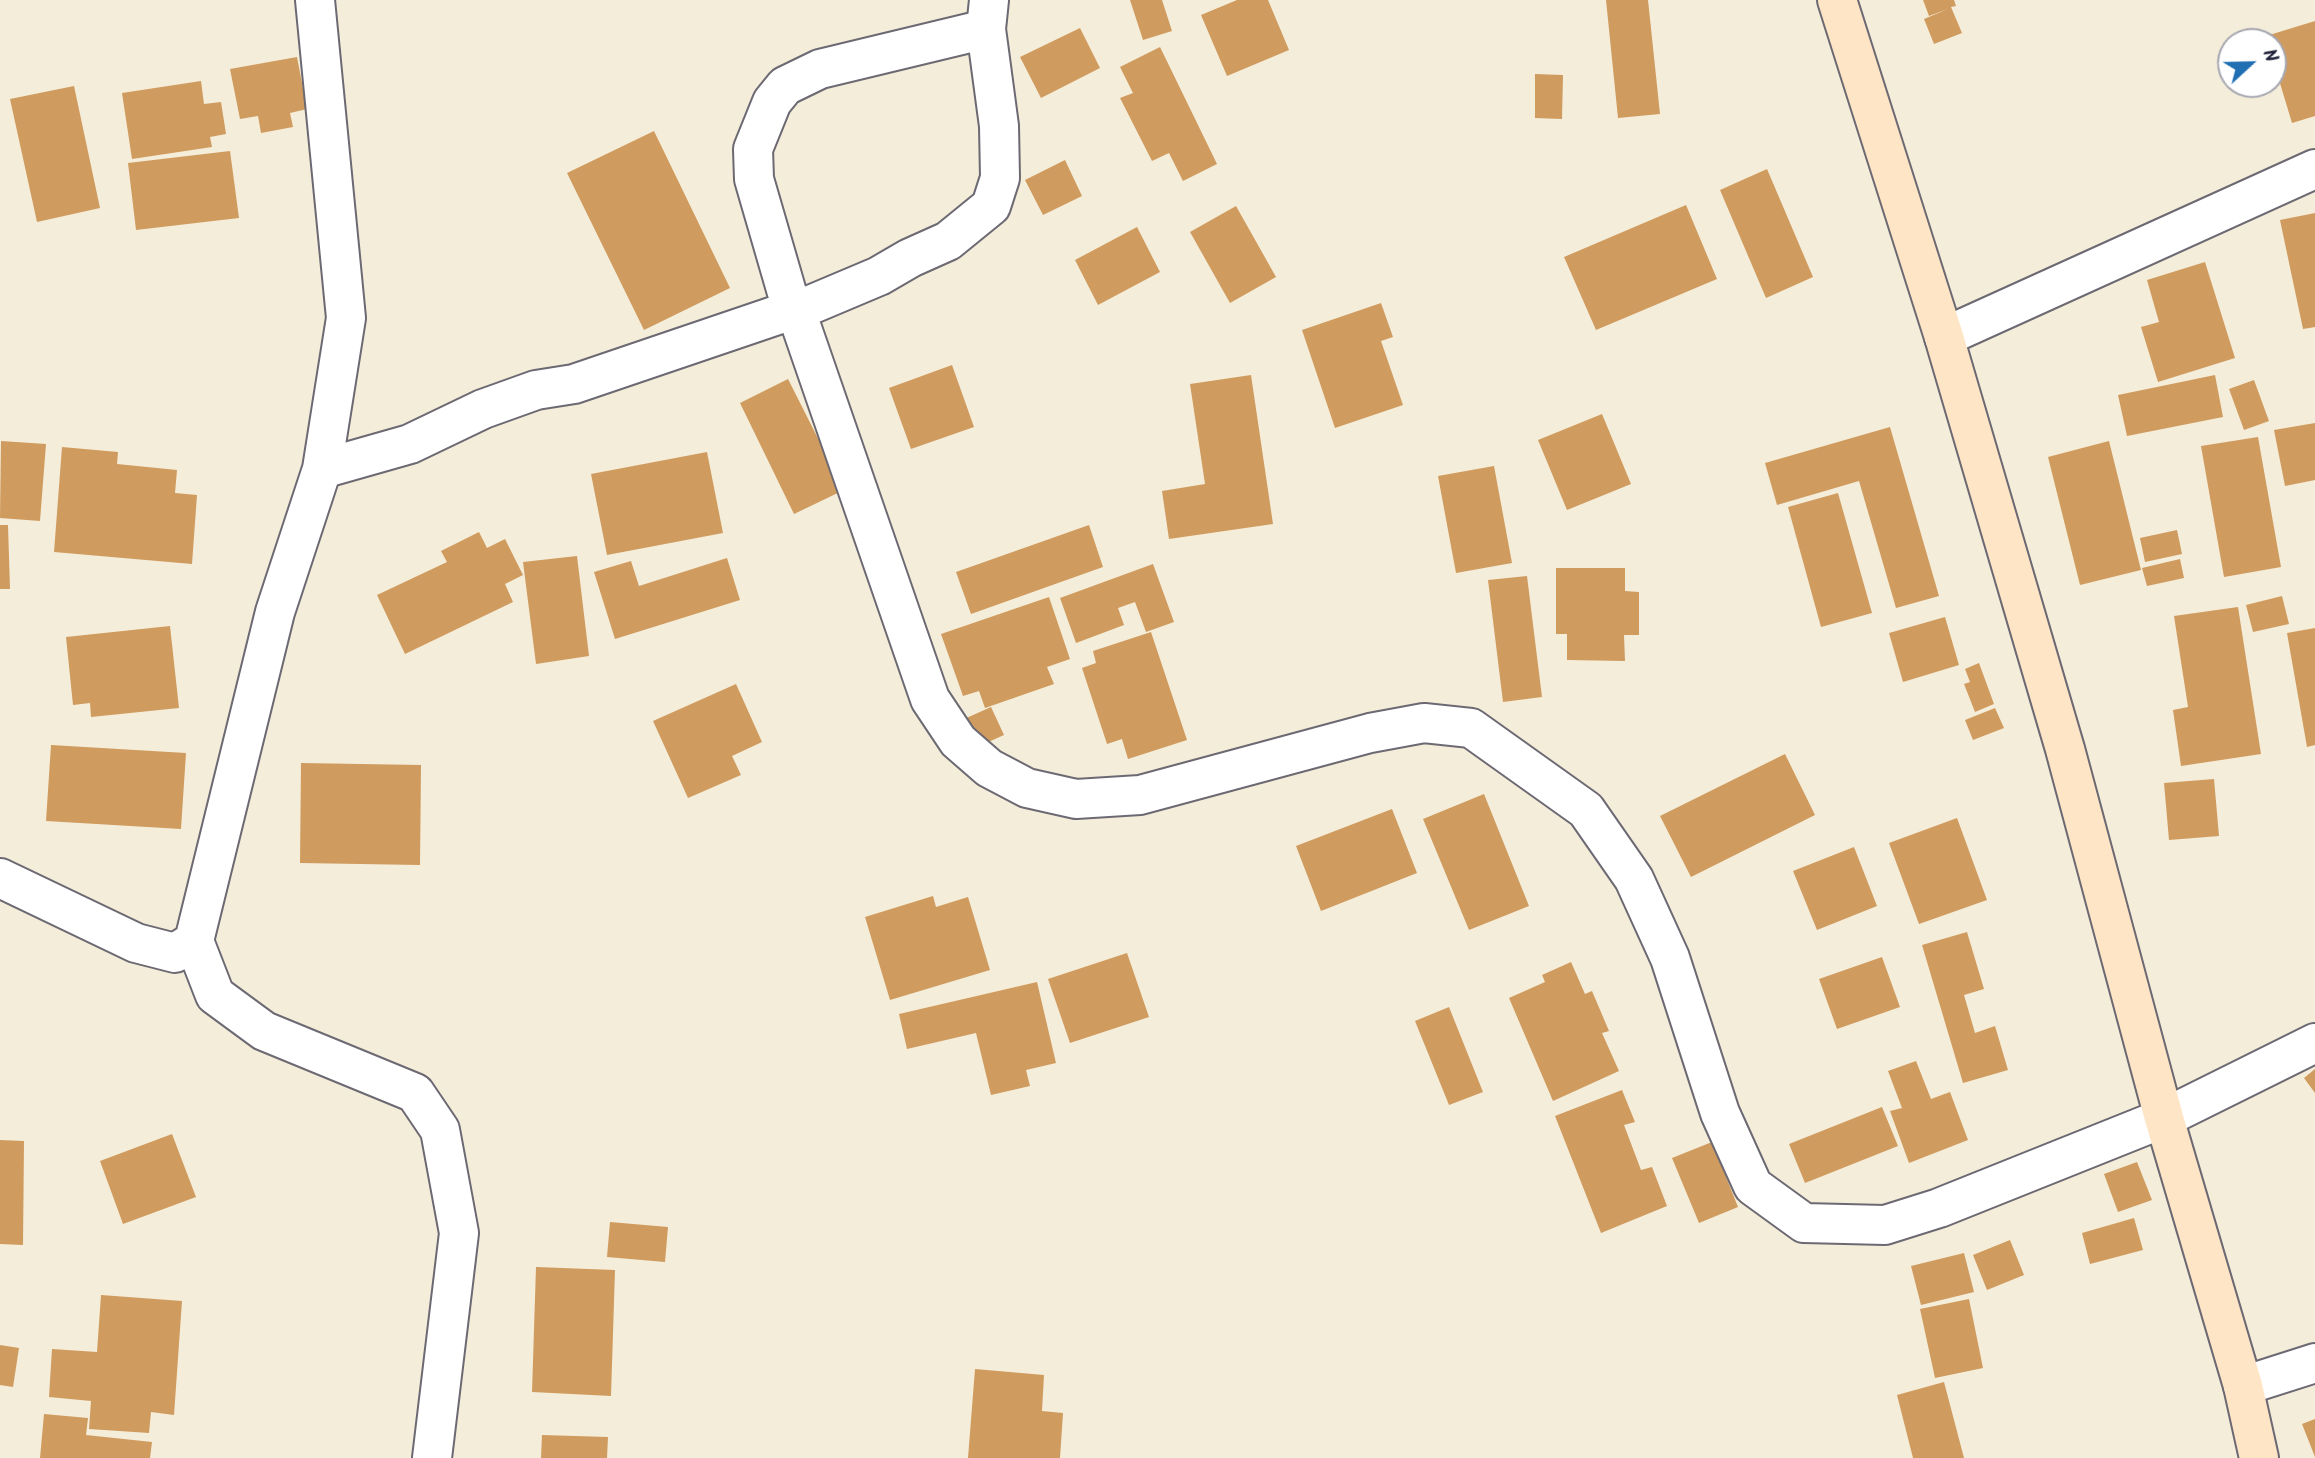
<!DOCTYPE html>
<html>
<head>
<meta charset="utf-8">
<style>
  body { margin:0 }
  #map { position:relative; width:2315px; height:1458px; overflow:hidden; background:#f4edda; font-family:Kalam,sans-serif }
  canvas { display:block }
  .north { position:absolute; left:2217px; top:28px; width:70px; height:70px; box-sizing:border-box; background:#fff; border:2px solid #a7a7b1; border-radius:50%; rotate:68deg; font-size:19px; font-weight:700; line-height:28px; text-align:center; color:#22223b }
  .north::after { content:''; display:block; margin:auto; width:24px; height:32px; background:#1f6fb2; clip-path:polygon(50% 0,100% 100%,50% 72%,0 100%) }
</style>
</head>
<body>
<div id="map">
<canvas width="2315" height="1458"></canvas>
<div class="north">N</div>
</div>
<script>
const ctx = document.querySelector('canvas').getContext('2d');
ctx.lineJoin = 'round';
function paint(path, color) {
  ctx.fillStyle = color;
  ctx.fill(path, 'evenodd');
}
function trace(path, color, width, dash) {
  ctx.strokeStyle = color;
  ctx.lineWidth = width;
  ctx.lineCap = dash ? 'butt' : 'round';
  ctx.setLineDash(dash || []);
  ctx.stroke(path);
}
const building = new Path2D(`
  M1130,0h32l10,31 -29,9z
  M1237,0h31l21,50 -62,26 -26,-61z
  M1606,0h42l12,114 -42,4z
  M1923,0h31l2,6 -5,1 11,26 -28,11 -10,-25 24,-10 -19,7z
  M2315,21v95l-23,7 -19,-63v-18h-6l-1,-6z
  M1080,28l20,40 -59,30 -21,-41z
  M1160,47l57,117 -34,17 -14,-28 -17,8 -32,-63 13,-5 -13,-26z
  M297,57l10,52 -17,4 3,14 -32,6 -3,-17 -18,3 -10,-50z
  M1535,74l28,1 -1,44 -27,-1z
  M201,81l3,23 17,-2 5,32 -16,3 2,10 -80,12 -10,-66z
  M74,86l26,122 -63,14 -27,-123z
  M654,131l76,157 -86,42 -77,-157z
  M230,151l9,67 -103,12 -8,-67z
  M1065,160l17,36 -39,19 -18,-35z
  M1767,169l46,108 -47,21 -46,-108z
  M1686,205l31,74 -121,51 -32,-73z
  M1236,206l40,71 -46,26 -40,-71z
  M2315,213v114l-12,2 -23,-109z
  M1137,227l23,45 -62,33 -23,-45z
  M2205,262l30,96 -77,24 -17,-55 18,-5 -12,-42z
  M1381,303l12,34 -12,4 22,64 -68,23 -33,-98z
  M952,365l22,62 -63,22 -22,-61z
  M1251,375l22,149 -104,15 -7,-48 43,-7 -15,-100z
  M2215,375l8,42 -96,19 -9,-41z
  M788,379l56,111 -50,24 -54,-111z
  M2254,380l15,41 -25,9 -15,-41z
  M1602,414l29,70 -64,26 -29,-70z
  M2315,423v57l-30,6 -11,-56z
  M1890,427l49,169 -43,12 -37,-127 -82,24 -12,-42z
  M2258,437l23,130 -57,10 -23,-131z
  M1,441l45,3 -6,77 -40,-3z
  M2109,441l32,129 -61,15 -32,-128z
  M62,447l56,5 -1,12 60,6 -2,23 22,2 -5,69 -138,-12z
  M707,452l16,81 -116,22 -16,-81z
  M1494,466l18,97 -56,10 -18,-97z
  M1838,493l34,120 -51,14 -33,-120z
  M0,525h8l2,64h-10z
  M1089,525l14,42 -132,47 -15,-42z
  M2177,530l5,24 -37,8 -5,-24z
  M479,532l8,16 18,-9 18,36 -18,9 8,18 -108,52 -28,-59 70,-33 -6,-11z
  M577,556l12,100 -53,8 -13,-102z
  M727,558l13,42 -125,39 -21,-67 37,-11 8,25z
  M2180,559l4,19 -37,8 -5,-18z
  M1153,564l21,58 -28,10 -11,-30 -17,6 6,17 -48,18 -16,-45z
  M1556,568h69v23l14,1v43h-15l1,26 -58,-1v-26h-11z
  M1527,576l15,121 -39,5 -15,-122z
  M2282,596l7,28 -36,8 -7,-27z
  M1049,597l21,62 -23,8 7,17 -69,24 -6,-17 -16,5 -22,-62z
  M2238,607l23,147 -80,12 -8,-56 15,-3 -14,-91z
  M1945,617l14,48 -56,17 -14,-49z
  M170,626l9,82 -88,9 -1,-14 -17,2 -7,-68z
  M2315,628v117l-8,2 -20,-114z
  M1151,632l36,108 -59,19 -6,-20 -15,5 -25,-76 14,-5 -3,-12z
  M1979,663l15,41 -19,8 -11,-28 6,-2 -5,-13z
  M736,684l26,58 -30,14 9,19 -53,23 -35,-77z
  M991,707l13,28 -29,13 -13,-28z
  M1995,708l9,20 -31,12 -8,-20z
  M51,745l135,8 -5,76 -135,-8z
  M1785,754l30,61 -124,62 -31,-61z
  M301,763l120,2 -1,100 -120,-2z
  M2214,779l5,57 -50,4 -5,-57z
  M1484,794l45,112 -60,24 -46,-111z
  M1392,809l25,64 -96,38 -25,-65z
  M1957,818l30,82 -68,24 -30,-81z
  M1854,847l23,59 -60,24 -24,-59z
  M933,896l3,11 32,-10 22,73 -100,30 -25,-83z
  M1967,932l17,57 -20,6 11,38 20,-7 13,44 -45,13 -41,-138z
  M1127,953l22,64 -79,26 -22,-64z
  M1882,957l18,50 -63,22 -18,-50z
  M1571,962l14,32 7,-3 17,40 -7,2 17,38 -66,30 -44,-103 36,-16 -3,-7z
  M1037,982l19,81 -30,7 4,16 -39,9 -15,-62 -69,16 -8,-35z
  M1449,1007l34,85 -34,13 -34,-84z
  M1916,1061l15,38 19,-7 18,48 -59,23 -19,-52 12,-3 -14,-37z
  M2315,1069v24l-11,-15z
  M1622,1090l13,32 -11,3 17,45 11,-3 15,39 -66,27 -46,-117z
  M1882,1107l16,39 -93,37 -16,-39z
  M172,1134l24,63 -73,27 -23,-63z
  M0,1140l24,1 -1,104 -23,-1z
  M1712,1142l26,65 -39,16 -27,-65z
  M2137,1162l15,38 -34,12 -14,-38z
  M2134,1218l9,32 -53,14 -8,-31z
  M610,1222l58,5 -3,35 -58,-5z
  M2010,1240l14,35 -37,15 -14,-35z
  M1964,1253l10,39 -53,13 -10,-39z
  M536,1267l79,3 -4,126 -79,-4z
  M101,1295l81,6 -8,114 -23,-3 -2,21 -60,-4 2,-28 -42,-4 3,-48 45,3z
  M1969,1299l14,69 -48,10 -15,-69z
  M0,1345l19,3 -6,39 -13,-2z
  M975,1369l69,6 -2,36 21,2 -3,45h-92z
  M1944,1382l20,76h-51l-16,-63z
  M44,1414l44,4 -2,17 66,7 -2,16h-110z
  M2315,1419v38l-13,-33z
  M542,1435l66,2 -1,21h-66z`);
const street = new Path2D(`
  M315,0l31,318 -24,151 -47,143 -81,329 21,54 49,36 151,62 25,37 19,103 -27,225
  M792,310l-38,-131 -1,-30 19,-47 13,-16 35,-17 166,-40
  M796,311l134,388 28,42 31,27 38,20 49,11 64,-4 230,-62 54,-10 47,5 115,82 48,69 36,79 50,155 33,73 51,37 81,2 54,-17 225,-90 151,-75
  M1944,337l371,-168
  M322,469l88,-25 73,-35 53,-19 38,-6 218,-74 4,1 83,-35 31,-18 38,-17 43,-35 9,-28 -1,-52 -13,-97 3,-29
  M0,878l136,65 39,10 19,-12
  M2243,1386l72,-23`);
const secondary = new Path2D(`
  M1837,0l107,337 121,412 99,369 79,268 16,72`);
paint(building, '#d09b5e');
trace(street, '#6c6973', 42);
trace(secondary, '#6c6973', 42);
trace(street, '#fff', 38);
trace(secondary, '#fde5c5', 38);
</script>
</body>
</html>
